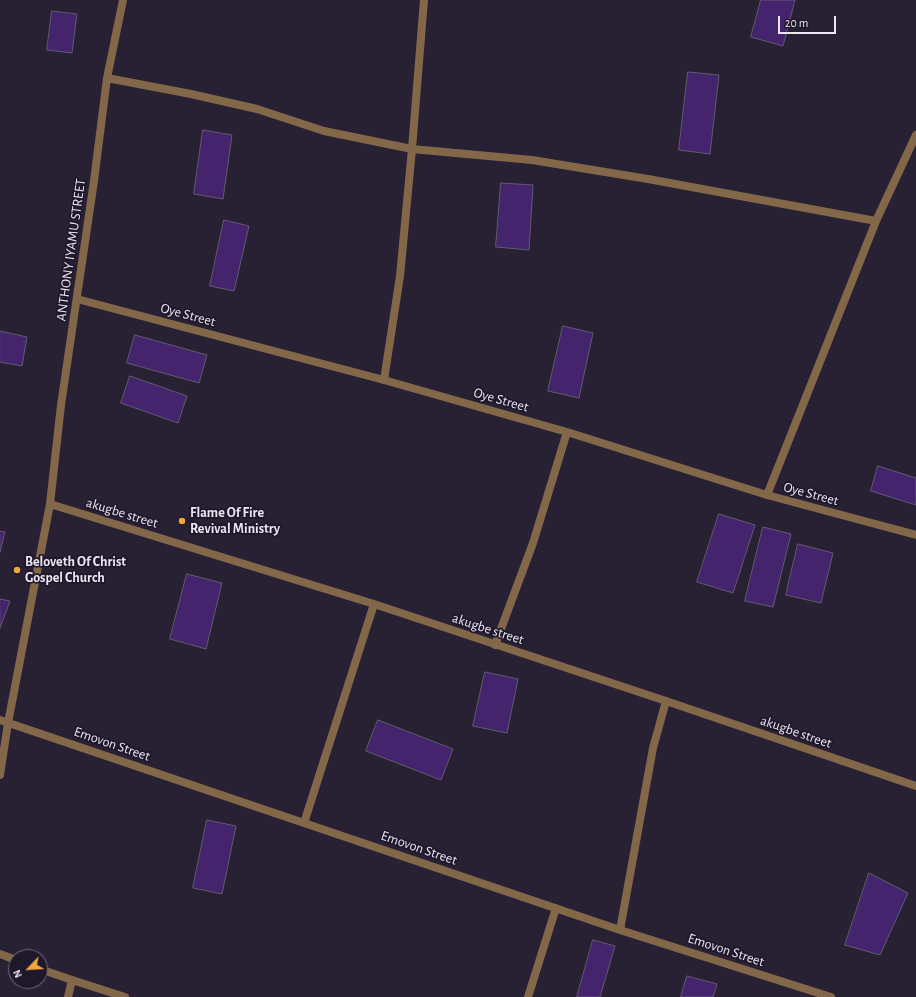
<!DOCTYPE html>
<html>
<head>
<meta charset="utf-8">
<style>
  body { margin:0 }
  #map { position:relative; width:916px; height:997px; overflow:hidden; background:#282134; font-family:"Alegreya Sans",sans-serif }
  canvas { display:block }
  .north { position:absolute; left:8px; top:949px; width:40px; height:40px; box-sizing:border-box; background:#1f182a; border:1px solid #706a7a; border-radius:50%; rotate:245deg; font-size:11px; font-weight:700; line-height:16px; text-align:center; color:#eae6f2 }
  .north::after { content:''; display:block; margin:auto; width:14px; height:18px; background:#f0a63f; clip-path:polygon(50% 0,100% 100%,50% 72%,0 100%) }
  .scale { position:absolute; left:778px; top:16px; width:58px; height:18px; box-sizing:border-box; border:2px solid #eae6f2; border-top:0; padding-left:5px; font-size:12px; line-height:14px; white-space:nowrap; color:#eae6f2; -webkit-text-stroke:3px #1f182a; paint-order:stroke }
</style>
</head>
<body>
<div id="map">
<canvas width="916" height="997"></canvas>
<div class="north">N</div>
<div class="scale">20 m</div>
</div>
<script>
const ctx = document.querySelector('canvas').getContext('2d');
ctx.lineJoin = 'round';
function paint(path, color) {
  ctx.fillStyle = color;
  ctx.fill(path, 'evenodd');
}
function trace(path, color, width, dash) {
  ctx.strokeStyle = color;
  ctx.lineWidth = width;
  ctx.lineCap = dash ? 'butt' : 'round';
  ctx.setLineDash(dash || []);
  ctx.stroke(path);
}
function drawText(font, color, halo, rows, align = 'center') {
  ctx.font = font + ' "Alegreya Sans",sans-serif';
  ctx.lineWidth = 3.5;
  ctx.setLineDash([]);
  ctx.textBaseline = 'middle';
  ctx.strokeStyle = halo;
  ctx.fillStyle = color;
  for (const [text, x, y, turn = 0] of rows) {
    ctx.save();
    ctx.translate(x, y);
    ctx.rotate((+turn || 0) * Math.PI / 180);
    ctx.textAlign = isNaN(turn) ? turn : align;
    if (halo) ctx.strokeText(text, 0, 0);
    ctx.fillText(text, 0, 0);
    ctx.restore();
  }
}
const building = new Path2D(`
  M761,0h34l-12,46 -32,-9z
  M52,11l25,3 -5,39 -25,-3z
  M688,72l31,3 -9,79 -31,-4z
  M203,130l29,5 -9,64 -29,-5z
  M501,183l32,2 -4,65 -33,-3z
  M224,220l25,6 -15,65 -24,-5z
  M563,326l30,7 -14,65 -31,-7z
  M0,331l27,6 -5,29 -22,-4z
  M135,335l72,20 -8,28 -72,-20z
  M130,376l57,20 -9,27 -57,-20z
  M878,466l38,12v27l-45,-14z
  M719,514l36,11 -22,68 -36,-11z
  M763,527l28,7 -18,73 -28,-6z
  M0,531l5,1 -5,20z
  M798,544l35,9 -12,50 -35,-8z
  M187,574l35,9 -16,66 -36,-10z
  M0,599l10,2 -10,27z
  M485,672l33,7 -11,54 -34,-7z
  M378,720l75,29 -12,31 -75,-29z
  M207,820l29,6 -14,68 -29,-6z
  M869,873l39,20 -28,62 -35,-10z
  M593,940l22,6 -15,51h-23z
  M687,976l30,8 -4,13h-32z`);
const street = new Path2D(`
  M107,78l84,16 66,15 67,22 88,18 120,11 116,19 228,42
  M77,299l307,81 183,52 200,63 149,40
  M384,380l16,-104 12,-127 12,-149
  M767,495l109,-274 40,-86
  M50,504l324,100 292,97 250,85
  M495,645l38,-102 34,-111
  M0,720l620,210 211,67
  M0,775l8,-52 42,-219 11,-99 33,-224 13,-103 16,-78
  M304,823l70,-219
  M620,930l33,-182 13,-47
  M0,954l16,6
  M40,969l32,11 53,17
  M68,997l4,-17
  M528,997l28,-89`);
const markers = [
  [182,521,4,"#f0a63f"],
  [17,570,4,"#f0a63f"]
];
const streetNames = [
  ["ANTHONY IYAMU STREET",71,250,-82],
  ["Oye Street",188,315,15],
  ["Oye Street",501,400,16],
  ["Oye Street",811,494,15],
  ["akugbe street",122,513,17],
  ["akugbe street",488,629,18],
  ["akugbe street",796,732,19],
  ["Emovon Street",112,744,19],
  ["Emovon Street",419,848,19],
  ["Emovon Street",726,950,18]
];
const poiNames = [
  ["Flame Of Fire",190,513],
  ["Revival Ministry",190,529],
  ["Beloveth Of Christ",25,562],
  ["Gospel Church",25,578]
];
paint(building, '#45246e');
trace(building, '#625b70', 1);
trace(street, '#826849', 8);
for (const [x, y, r, color] of markers) {
  const dot = new Path2D();
  dot.arc(x, y, r, 0, 2 * Math.PI);
  ctx.fillStyle = color;
  ctx.fill(dot);
  trace(dot, '#1f182a', 1.5);
}
drawText('14px', '#eae6f2', '#1f182a', streetNames);
drawText('bold 14px', '#eae6f2', '#1f182a', poiNames, 'left');
</script>
</body>
</html>
